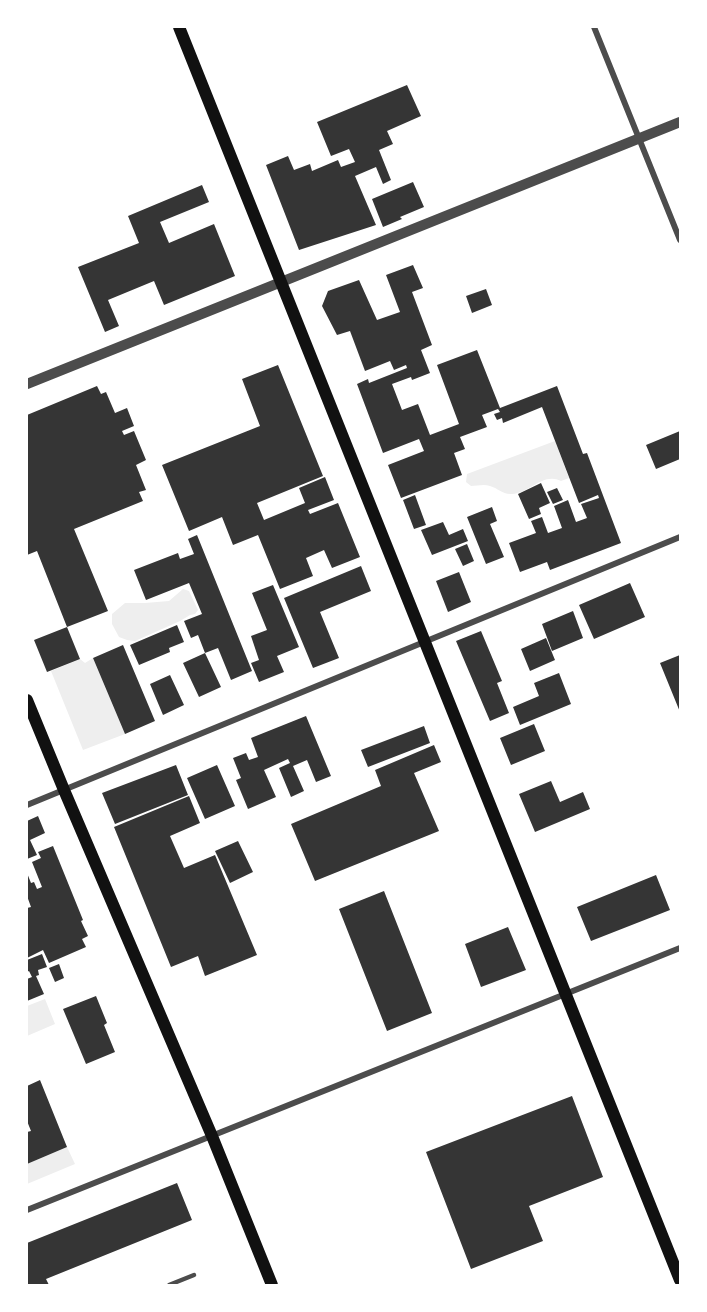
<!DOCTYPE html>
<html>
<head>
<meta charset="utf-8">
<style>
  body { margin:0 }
  #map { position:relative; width:707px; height:1312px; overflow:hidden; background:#fff; font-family:Quicksand,sans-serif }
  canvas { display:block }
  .frame { position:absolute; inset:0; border:28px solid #fff; pointer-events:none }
</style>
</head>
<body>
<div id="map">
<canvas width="707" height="1312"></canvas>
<div class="frame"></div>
</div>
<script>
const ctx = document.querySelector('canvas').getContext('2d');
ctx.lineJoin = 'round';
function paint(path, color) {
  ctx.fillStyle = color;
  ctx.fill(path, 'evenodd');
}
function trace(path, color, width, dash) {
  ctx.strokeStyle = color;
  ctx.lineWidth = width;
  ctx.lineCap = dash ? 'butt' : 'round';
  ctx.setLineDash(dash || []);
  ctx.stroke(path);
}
const green = new Path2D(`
  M555,441l14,37 -8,3c-18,-9 -31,12 -49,13 -9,1 -14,-6 -22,-8 -6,-2 -13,0 -19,0l-5,-4 1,-8z
  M183,589l6,2 9,19 -3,4 -5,1 -10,6 -45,20 -8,-1 -8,-3 -7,-13v-10l13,-11h20l24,-2z
  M93,658l32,76 -42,16 -32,-79 29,-12 5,4z
  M45,999l10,25 -28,12v-30z
  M67,1147l8,17 -48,20v-20z`);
const building = new Path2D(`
  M407,85l14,31 -34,15 6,13 -14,6 12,30 -8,4 -7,-17 -21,9 21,49 -77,25 -33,-85 22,-9 6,14 16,-6 2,7 26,-11 3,7 14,-5 -6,-13 -18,7 -14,-34z
  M413,182l11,25 -24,10 2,2 -19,8 -11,-28z
  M202,185l7,17 -49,20 9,21 45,-19 21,52 -71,29 -10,-24 -46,19 11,26 -14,6 -27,-65 61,-24 -11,-27z
  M413,265l10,23 -11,4 20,53 -11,5 9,23 -18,7 -1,-3 -19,7 10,26 16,-6 12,31 29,-11 -22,-59 40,-15 23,58 57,-22 26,68 4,-1 34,90 -71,27 -3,-8 -27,10 -11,-29 27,-10 -5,-12 11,-4 6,16 14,-5 -8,-22 14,-6 8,22 11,-4 -6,-14 18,-6 -1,-3 -19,8 -37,-96 -39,16 -1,-5 -5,2 -3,-6 6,-2 -2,-3 -16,6 5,12 -27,10 5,12 -11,4 8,22 -61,23 -13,-33 36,-14 -5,-12 -36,14 -26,-69 11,-5 1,4 38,-15 -1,-3 -12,5 -4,-9 -25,10 -15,-40 -13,4 -15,-29 6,-15 31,-11 18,40 23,-8 -14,-37z
  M486,289l6,16 -20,8 -6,-17z
  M278,365l45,111 -66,27 7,17 41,-17 -6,-15 26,-11 9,23 -26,10 2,4 28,-11 22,54 -28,11 -8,-18 -18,8 7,18 -33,13 -22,-54 -25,10 -11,-28 -33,14 -27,-66 98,-39 -18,-47z
  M97,386l4,8 5,-2 9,21 12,-5 7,18 -12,5 2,4 10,-4 12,29 -10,5 10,25 -7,2 4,9 -69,28 34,82 -41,16 -30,-76 -10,4v-140z
  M680,431v28l-24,10 -10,-24z
  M541,483l9,20 -11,5 2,6 -12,5 -11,-25z
  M557,488l6,12 -10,4 -6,-12z
  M415,495l11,30 -12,4 -11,-29z
  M492,507l5,14 -7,3 14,33 -18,7 -19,-47z
  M443,522l6,13 14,-6 5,12 -36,14 -11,-25z
  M197,535l55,136 -21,9 -13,-32 -13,5 -7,-18 -7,3 -7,-17 18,-7 -13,-31 -43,17 -12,-30 44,-17 2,6 14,-5 -6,-15z
  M467,544l7,17 -11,5 -8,-17z
  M361,566l10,25 -51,21 19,46 -26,10 -29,-70z
  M459,572l12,30 -23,10 -12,-31z
  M630,583l15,34 -51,22 -15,-34z
  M273,585l26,62 -22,9 7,16 -25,10 -8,-19 8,-3 -8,-24 16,-6 -15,-37z
  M573,611l10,27 -31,13 -10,-27z
  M177,625l7,17 -15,6 1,4 -31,13 -9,-20z
  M67,627l13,32 -33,13 -13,-32z
  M481,631l21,50 -5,2 12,30 -19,8 -34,-80z
  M546,638l9,22 -25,11 -9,-22z
  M123,645l32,76 -30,13 -32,-76z
  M205,653l16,34 -22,10 -16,-34z
  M680,655v57l-20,-49z
  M559,673l12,31 -51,21 -7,-18 26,-11 -5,-13z
  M170,675l14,30 -21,10 -13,-31z
  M306,716l25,60 -15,6 -9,-22 -14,6 11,25 -13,6 -12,-29 11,-5 -2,-4 -24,11 12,27 -28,12 -12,-29 5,-2 -8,-20 13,-5 3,7 9,-3 -7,-19z
  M534,724l11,27 -34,14 -11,-27z
  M424,726l6,17 -62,24 -7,-17z
  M434,745l7,17 -27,11 25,58 -124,50 -24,-57 90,-38 -6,-16z
  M176,765l12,30 -73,29 -13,-31z
  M217,765l18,41 -30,13 -18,-41z
  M551,781l9,21 23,-10 7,17 -55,23 -16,-38z
  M189,796l11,27 -30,13 14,32 31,-13 42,100 -52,21 -7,-20 -27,11 -57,-140z
  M38,816l7,17 -15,7 7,15 -10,4v-38z
  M238,841l15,31 -23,11 -15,-32z
  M53,846l30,74 -2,1 7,15 -6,3 4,8 -37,16 -6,-13 -16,8v-50l4,-1 -4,-11v-23l4,10 3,-1 3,7 5,-2 -10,-25 9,-4 -3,-6z
  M656,875l14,35 -79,31 -14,-34z
  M384,891l48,122 -45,18 -48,-122z
  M508,927l18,43 -45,17 -16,-43z
  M42,954l5,13 -9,3 1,5 -3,1 8,18 -17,7v-22l5,-2 -3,-6 -2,1v-12z
  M59,964l5,14 -9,4 -6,-14z
  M96,996l11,27 -3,2 11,27 -29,12 -23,-55z
  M40,1080l27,67 -40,17v-32l4,-1 -4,-10v-35z
  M572,1096l31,81 -74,29 14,35 -72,28 -45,-117z
  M177,1183l15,37 -146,59 3,6h-22v-42z`);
const service = new Path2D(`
  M169,1285l25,-10`);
const minor = new Path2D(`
  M594,27l86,213
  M27,805l653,-268
  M27,1210l653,-262`);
const tertiary = new Path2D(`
  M27,384l653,-262`);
const secondary = new Path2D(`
  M179,27l501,1253
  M27,700l37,90 148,346 60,149`);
paint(green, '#eee');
paint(building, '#353535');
trace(service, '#4c4c4c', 4.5);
trace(minor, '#4c4c4c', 6);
trace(tertiary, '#4c4c4c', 10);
trace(secondary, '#111', 12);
</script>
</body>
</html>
